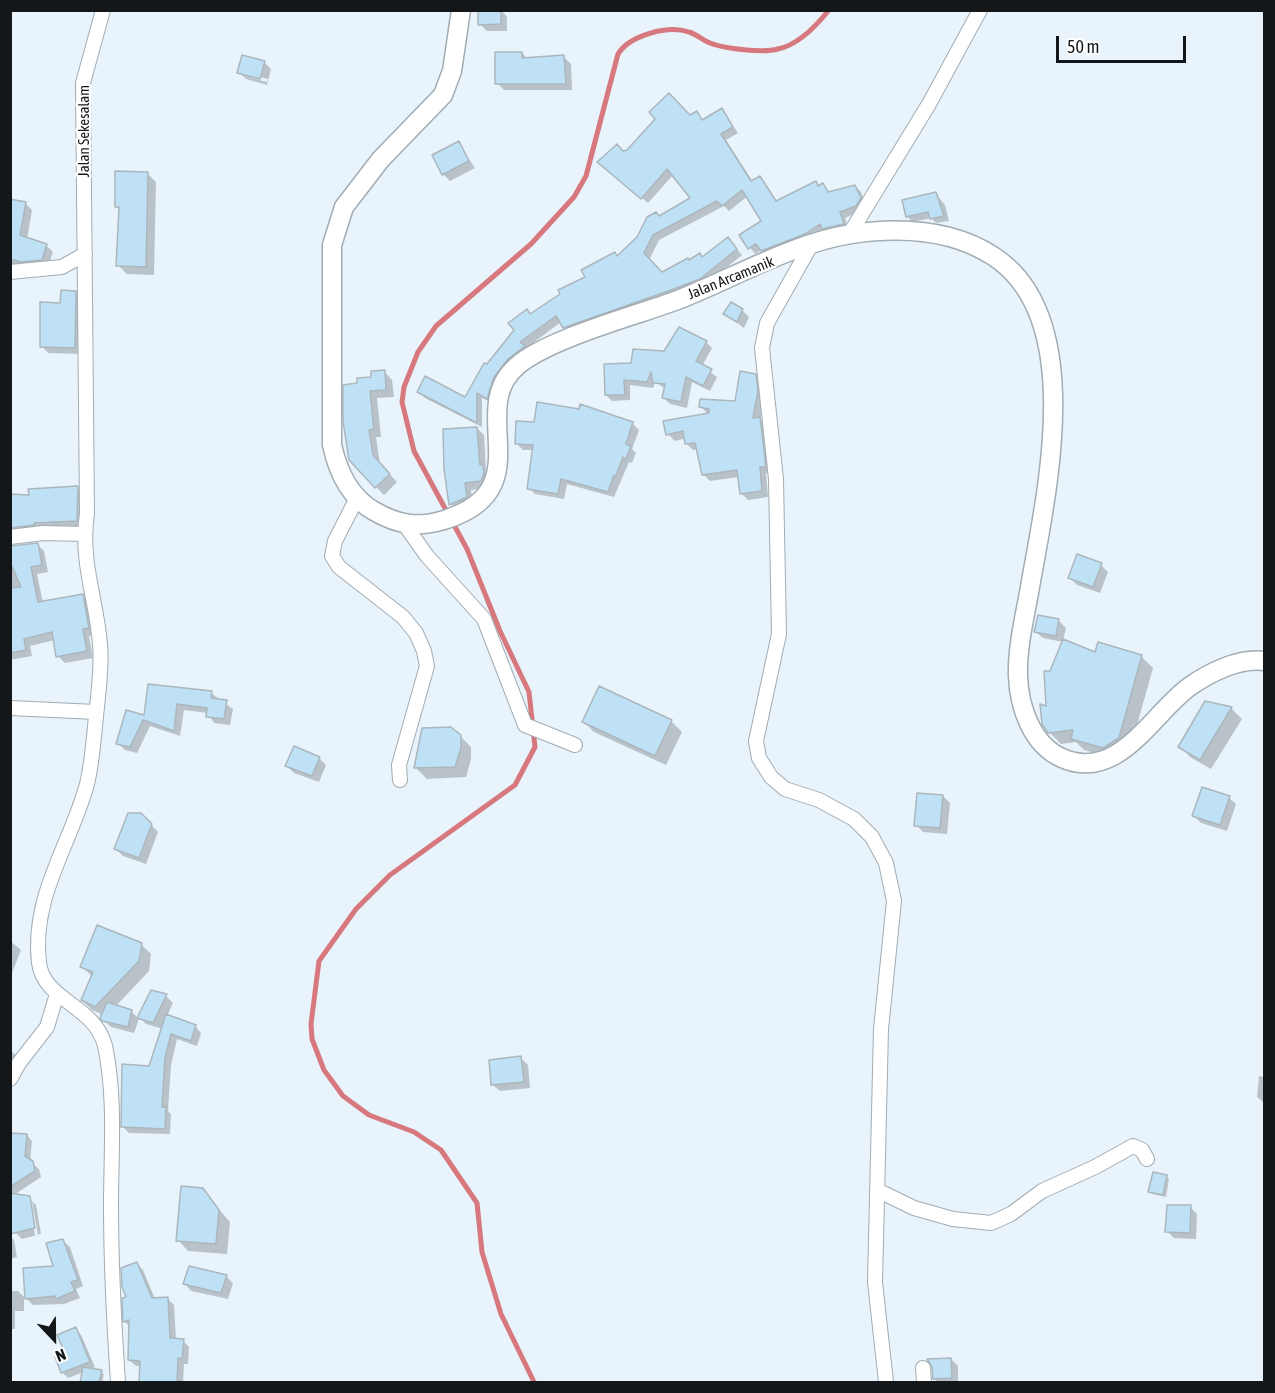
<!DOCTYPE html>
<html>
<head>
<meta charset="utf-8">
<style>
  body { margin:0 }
  #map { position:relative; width:1275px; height:1393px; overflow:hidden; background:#e8f3fb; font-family:"Asap Condensed",sans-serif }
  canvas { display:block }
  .frame { position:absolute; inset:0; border:12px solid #131719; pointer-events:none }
  .north { position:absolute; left:24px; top:1309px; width:60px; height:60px; -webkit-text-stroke:4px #fff; paint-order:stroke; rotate:158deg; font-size:16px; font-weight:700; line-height:24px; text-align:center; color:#131719 }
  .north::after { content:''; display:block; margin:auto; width:21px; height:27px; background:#131719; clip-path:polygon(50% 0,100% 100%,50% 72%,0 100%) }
  .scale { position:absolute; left:1056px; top:36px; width:130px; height:27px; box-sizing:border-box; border:3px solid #131719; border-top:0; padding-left:8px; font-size:18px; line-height:21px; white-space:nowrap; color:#131719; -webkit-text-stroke:4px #fff; paint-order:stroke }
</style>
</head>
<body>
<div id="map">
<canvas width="1275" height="1393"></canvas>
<div class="frame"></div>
<div class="north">N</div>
<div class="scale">50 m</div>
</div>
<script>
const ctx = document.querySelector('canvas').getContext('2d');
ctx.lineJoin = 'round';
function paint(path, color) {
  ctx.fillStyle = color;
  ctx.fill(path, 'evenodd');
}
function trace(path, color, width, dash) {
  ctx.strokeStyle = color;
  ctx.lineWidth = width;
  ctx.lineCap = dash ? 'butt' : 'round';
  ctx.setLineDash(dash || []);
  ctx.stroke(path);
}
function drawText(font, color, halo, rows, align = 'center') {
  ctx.font = font + ' "Asap Condensed",sans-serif';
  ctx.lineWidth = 5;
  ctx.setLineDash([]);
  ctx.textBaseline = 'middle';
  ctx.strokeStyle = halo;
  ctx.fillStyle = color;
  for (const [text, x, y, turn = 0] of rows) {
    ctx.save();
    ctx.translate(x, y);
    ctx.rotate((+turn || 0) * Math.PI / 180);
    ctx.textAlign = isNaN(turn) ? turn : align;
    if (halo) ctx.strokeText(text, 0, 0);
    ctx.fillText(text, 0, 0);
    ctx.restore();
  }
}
const shadow = new Path2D(`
  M501,10l6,7v14h-20l-7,-7z
  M522,53l6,6 36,-2 7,7 1,26h-68l-7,-7z
  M264,62l7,7 -4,16 -21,-6 -7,-7zM245,73l23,6 -1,3 -22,-6z
  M722,110l16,23 -12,7 27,42 7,-4 17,24 38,-19 4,4 4,-3 7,9 25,-7 6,6 5,13 -4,6 -17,7 4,12 -81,26 -6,-6 -7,4 -14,-19 22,-14 -15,-25 -19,15 -5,-5 -65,34 -10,20 13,14 41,-16 25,-19 14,16 -36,29 -136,49 -9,-11 -36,27 4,4 -36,50 -11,-5v29l-57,-29 -6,-6 47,7 21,-33 44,-51 56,-38 28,-23 3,3 41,-40 33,-19 -19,-23 -25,28 -43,-36 18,-14 73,-40 7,8z
  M458,143l17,25 -25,13 -7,-7z
  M147,173l9,9 -2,93 -27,-1 -9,-9 2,-55 -4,-4z
  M936,194l9,11 4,16 -13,2 -5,-5 -19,4 -5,-6z
  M10,201l15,2 7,7 -5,29 19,6 7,7 -5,14 -20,2 -18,-4z
  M75,292l7,7 -1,55 -33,-1 -6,-7 19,-41z
  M742,310l7,7 -5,11 -19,-14z
  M706,342l6,6 -10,18 15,11 -7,14 -18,-9 -5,26 -17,-4 -6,-6 2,-9 -11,-7 -2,6 -23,-3v15l-18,1 -6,-6 27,-30z
  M385,372l7,8 2,17 -17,1 4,39h-5l4,27 17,18 -13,13 -34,-35 9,-75z
  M755,376l7,6 2,17 -4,20 6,6 6,48h-6l2,24 -20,3 -7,-7 -2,-16 -29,4 -7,-7 -5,-25 -5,1 -6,-6 -1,-6 -11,3 -7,-7 41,-19 -9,-9 36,-4z
  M581,406l52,18 6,6 -7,19 4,4 -4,10 -3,-1 -15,35 -47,-13 -3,15 -29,-5 -6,-6 5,-38h-11l-6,-6 18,-21 45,-12z
  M477,428l7,7 2,35 3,3 -2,15 -16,2 2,14 -15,7 -7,-7 -6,-35z
  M77,488l7,7v33l-74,10v-43l20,1z
  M37,544l7,7 4,21 -11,2 6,29 39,-8 8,7 5,32 -6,2 4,22 -28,5 -7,-7 -3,-16 -25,6 2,10 -22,4v-113z
  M1101,565l7,7 -8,21 -23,-8 -7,-7z
  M1059,621l7,7 -3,12 33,14 45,2 12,12 -23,82 -14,9 -32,-9 -8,-8 -15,2 -12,-12 -1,-24 3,-36 12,-30 -20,-4 -7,-6z
  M149,685l62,8 22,16 -3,16 -16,-2 -6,-10 -24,-3 -4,26 -30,-10 -13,27 -12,-3 -7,-7 27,-26z
  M599,688l72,33 11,11 -16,33 -72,-33 -10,-10z
  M1206,703l25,5 11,11 -31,50 -21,-12 -10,-11z
  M460,736l11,11v12l-5,18 -39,2 -11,-11z
  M294,748l26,11 6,6 -7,17 -25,-9 -7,-7z
  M943,796l7,7 -3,31 -24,-2 -7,-7z
  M1229,798l7,6 -9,27 -26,-8 -7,-7z
  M141,814l17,18 -12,32 -23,-8 -7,-7z
  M10,941l11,9 -11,28z
  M141,944l10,10 -2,17 -33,35 16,6 7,7 -5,14 -23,-6 -9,-9 1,-3 -11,-5 -10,-10 11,-23 -11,-10z
  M152,991l14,5 7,7 -6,13 28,10 6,7 -4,13 -20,-7 -6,26 -3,46 3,3 -1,20 -41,-1 -6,-6 27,-59 13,-39 -17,-5 -7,-7z
  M10,1050l8,7 -8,12z
  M521,1058l7,7 2,23 -30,3 -7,-6z
  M1259,1076l5,1v26l-7,-6z
  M27,1135l5,6 -2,20 9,8 2,8 -27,18 15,3 7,7 5,29 -19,5 -7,-7 -5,-21v-69zM29,1201h3l6,34h-3z
  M1166,1176l3,3 -3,18 -13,-3 -3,-3z
  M202,1190l28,32 -3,32 -39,-3 -10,-11z
  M1190,1207l7,7 -1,25 -22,-1 -7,-7z
  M10,1236l4,4 3,17 -7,2z
  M63,1241l7,6 13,39 -7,3 4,9 -16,6 -31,1 -7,-7 29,-31z
  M136,1263l7,7 12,29h13l6,6 2,35 7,1 6,6 -1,17h-4l-1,18h-43l1,-16h-5l-7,-6 1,-33 -5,-5 -1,-23 4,-1z
  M226,1276l7,7 -5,16 -37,-8 -6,-7z
  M10,1291h8l6,6v14h-9v18h-5z
  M76,1329l5,6 14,32 -5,2 14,5 -2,8h-20l2,-10 -16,6 -6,-6 -5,-14 10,-4z
  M951,1359l7,7v16h-20l-4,-3z`);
const stream = new Path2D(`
  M534,1382l-33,-68 -19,-62 -5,-49 -36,-53 -27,-18 -45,-17 -26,-19 -19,-26 -12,-31 -1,-15 8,-63 37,-52 34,-34 125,-90 20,-38 -6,-55 -29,-61 -33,-82 -53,-98 -12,-49 2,-15 14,-35 18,-26 95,-82 43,-47 12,-21 32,-122c12,-19 50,-29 71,-22 7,2 14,8 21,11 14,6 54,10 68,6 20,-4 39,-24 51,-39`);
const building = new Path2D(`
  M478,10h23v14l-23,1z
  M495,52h27v6l42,-3 2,29h-71z
  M242,55l23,6 -5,18 -23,-6z
  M669,93l21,22 7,-4 5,9 20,-12 11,19 -12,7 30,47 9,-5 16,25 40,-20 2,5 5,-3 5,9 27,-7 6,13 -5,8 -16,6 4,12 -22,5 -2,-5 -15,10 -44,17 -5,-7 -8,5 -9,-14 22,-14 -19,-31 -20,16 -5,-5 -64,34 -9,18 18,19 26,-14 1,2 11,-7 2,4 26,-20 9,12 -37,30 -29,11 -108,38 -7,-12 -36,26 5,4 -17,13 -14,18 -7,22 -10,-6v30l-60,-31 8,-16 40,21 19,-34 3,1 27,-34 -6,-7 19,-14 3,5 30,-20 -2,-4 27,-13 -4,-7 34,-18 2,4 20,-19 10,-20 9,-5 3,4 31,-18 -23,-29 -26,30 -44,-37 20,-18 6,7 4,-1 28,-31 -6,-7z
  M459,141l10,20 -27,14 -10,-20z
  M115,171l33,1 -2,95 -30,-1 3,-59h-4z
  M936,192l8,24 -14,3 -2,-7 -22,5 -4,-17z
  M10,199l16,3 -6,33 27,9 -5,16 -21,2 -11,-3z
  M61,290l15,1 -1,57 -35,-1v-45l20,1z
  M731,302l12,7 -6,13 -14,-8z
  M679,327l28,14 -11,20 16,8 -9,17 -17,-9 -5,25 -19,-4 3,-14 -12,-1 -2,-11 -4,10 -23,-2 1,15h-20l-1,-31 27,-1 2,-14 31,2z
  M385,370l1,20 -16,1 4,38 -5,1 4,25 17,19 -15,14 -26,-28 -6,-39v-36l14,-2v-5l14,-1v-6z
  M740,371l16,3 2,17 -5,27 7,-1 6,50h-6l2,24 -22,3 -3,-24 -35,5 -7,-32 -10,1 -2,-13 -17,4 -3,-14 46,-8v-4l-10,-2 1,-8 35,2z
  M537,402l42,7 1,-5 53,18 -7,22 5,2 -5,13 -3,-2 -7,19 -2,-1 -6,17 -47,-13 -3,15 -31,-5 6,-44 -18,-1 1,-23 18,1z
  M477,427l3,38h3l1,8 -3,8 -16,2 2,14 -18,8 -5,-36 -1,-40z
  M78,486l-1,35 -43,2v2l-24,3v-34l19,1 -1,-6z
  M38,543l4,22 -11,2 7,35 45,-8 6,34 -6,1 4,22 -31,6 -4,-25 -28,7 2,11 -16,3v-65l11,-1 -11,-25v-16z
  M1077,554l25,9 -9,24 -25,-9z
  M1038,615l21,4 -3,17 -22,-4z
  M1063,639l32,13 3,-10 44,13 -23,83 -16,10 -32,-9 2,-9 -25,3 -6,-9 -2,-20 6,2 -2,-35h6z
  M148,684l64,7 -1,7 16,2 -3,19 -18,-2 1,-9 -30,-4 -3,27 -31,-11 -13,27 -14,-3 10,-34 18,5z
  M599,686l73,34 -17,36 -73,-34z
  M1205,701l27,6 -32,53 -22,-13z
  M451,727l10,8v13l-6,19 -41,1 8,-40z
  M294,746l26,11 -8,19 -27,-10z
  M1202,787l28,9 -10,29 -28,-9z
  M917,793l26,2 -3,33 -26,-2z
  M128,813h13l11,11 -13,34 -25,-9z
  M97,925l45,18 -3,18 -44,46 -14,-7 12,-28 -13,-5z
  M151,990l16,4 -14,29 -16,-5z
  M107,1002l25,8 -4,17 -26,-6 -2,-3z
  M166,1014l30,11 -5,16 -20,-7 -6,24 -3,49h4l-1,22 -44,-2 1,-63 27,2z
  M521,1056l3,26 -33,3 -2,-25z
  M10,1133l17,1 -2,22 8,5 2,10 -25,16z
  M1153,1172l14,3 -4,20 -15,-3z
  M181,1186l22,2 16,22 -3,34 -40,-3z
  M10,1193l20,3 5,32 -25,6z
  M1167,1205h24l-1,28 -25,-1z
  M63,1239l15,41 -7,2 4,9 -19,8 -1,-3 -30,3 -2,-31 30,-2 -7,-23z
  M137,1262l15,36 16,-1 2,41 14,1 -2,20 -4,-1 -1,25h-38l1,-22 -12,-1 1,-40 -6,2 -1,-24 4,-1 -4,-10 -1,-19z
  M189,1266l38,9 -6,18 -38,-9z
  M76,1327l14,35 -29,11 -6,-16 10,-4 -8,-18z
  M951,1358l1,20 -19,1 -1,-12 -5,-8z
  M83,1367l19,3 -3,13h-19z`);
const minor = new Path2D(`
  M103,10l-20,73 4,430c-7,50 9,83 13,131 2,21 -1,43 -3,63 -3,26 -4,52 -10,77 -16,60 -56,112 -48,179 5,38 56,42 66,83 11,51 6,107 6,159 0,59 3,118 7,177
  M849,235l80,-131 51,-94
  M811,245l-44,78 -5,25 14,131 3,155 -23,107 3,17 12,19 14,12 34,11 35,19 18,18 14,26 8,38 -13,128 -6,253 11,100
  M10,272l52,-5 23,-13
  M357,498l-22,43 -3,15 7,11 64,50 13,16 8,18 3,15 -28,99 1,15
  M405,525l22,31 57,63 41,106 50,20
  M10,537l33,-4 41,1
  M10,708l86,4
  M10,1079l9,-16 28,-36 10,-33
  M877,1190l37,18 39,11 38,4 20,-9 31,-23 53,-24 38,-21 9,4 5,9
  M923,1368l1,14`);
const tertiary = new Path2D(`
  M461,10l-9,61 -9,24 -62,64 -37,48 -12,38v200c6,27 17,52 42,66 24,14 44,17 70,9 99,-30 21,-110 73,-154 31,-27 117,-50 158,-65 57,-22 115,-57 176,-67 48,-7 100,-5 142,22 95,61 53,239 37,331 -5,29 -13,60 -12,89 1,31 14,69 44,82 56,25 90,-44 127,-71 21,-15 50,-29 75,-26`);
const streetNames = [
  ["Jalan Sekesalam",84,131,-90],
  ["Jalan Arcamanik",731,278,-22]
];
paint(shadow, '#0003');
trace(stream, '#d7787e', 5);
paint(building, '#bee1f6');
trace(building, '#abb6bd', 1.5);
trace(minor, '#a2acb3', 16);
trace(tertiary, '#a2acb3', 21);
trace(minor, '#fff', 14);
trace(tertiary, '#fff', 18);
drawText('15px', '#131719', '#fff', streetNames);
</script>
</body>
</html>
